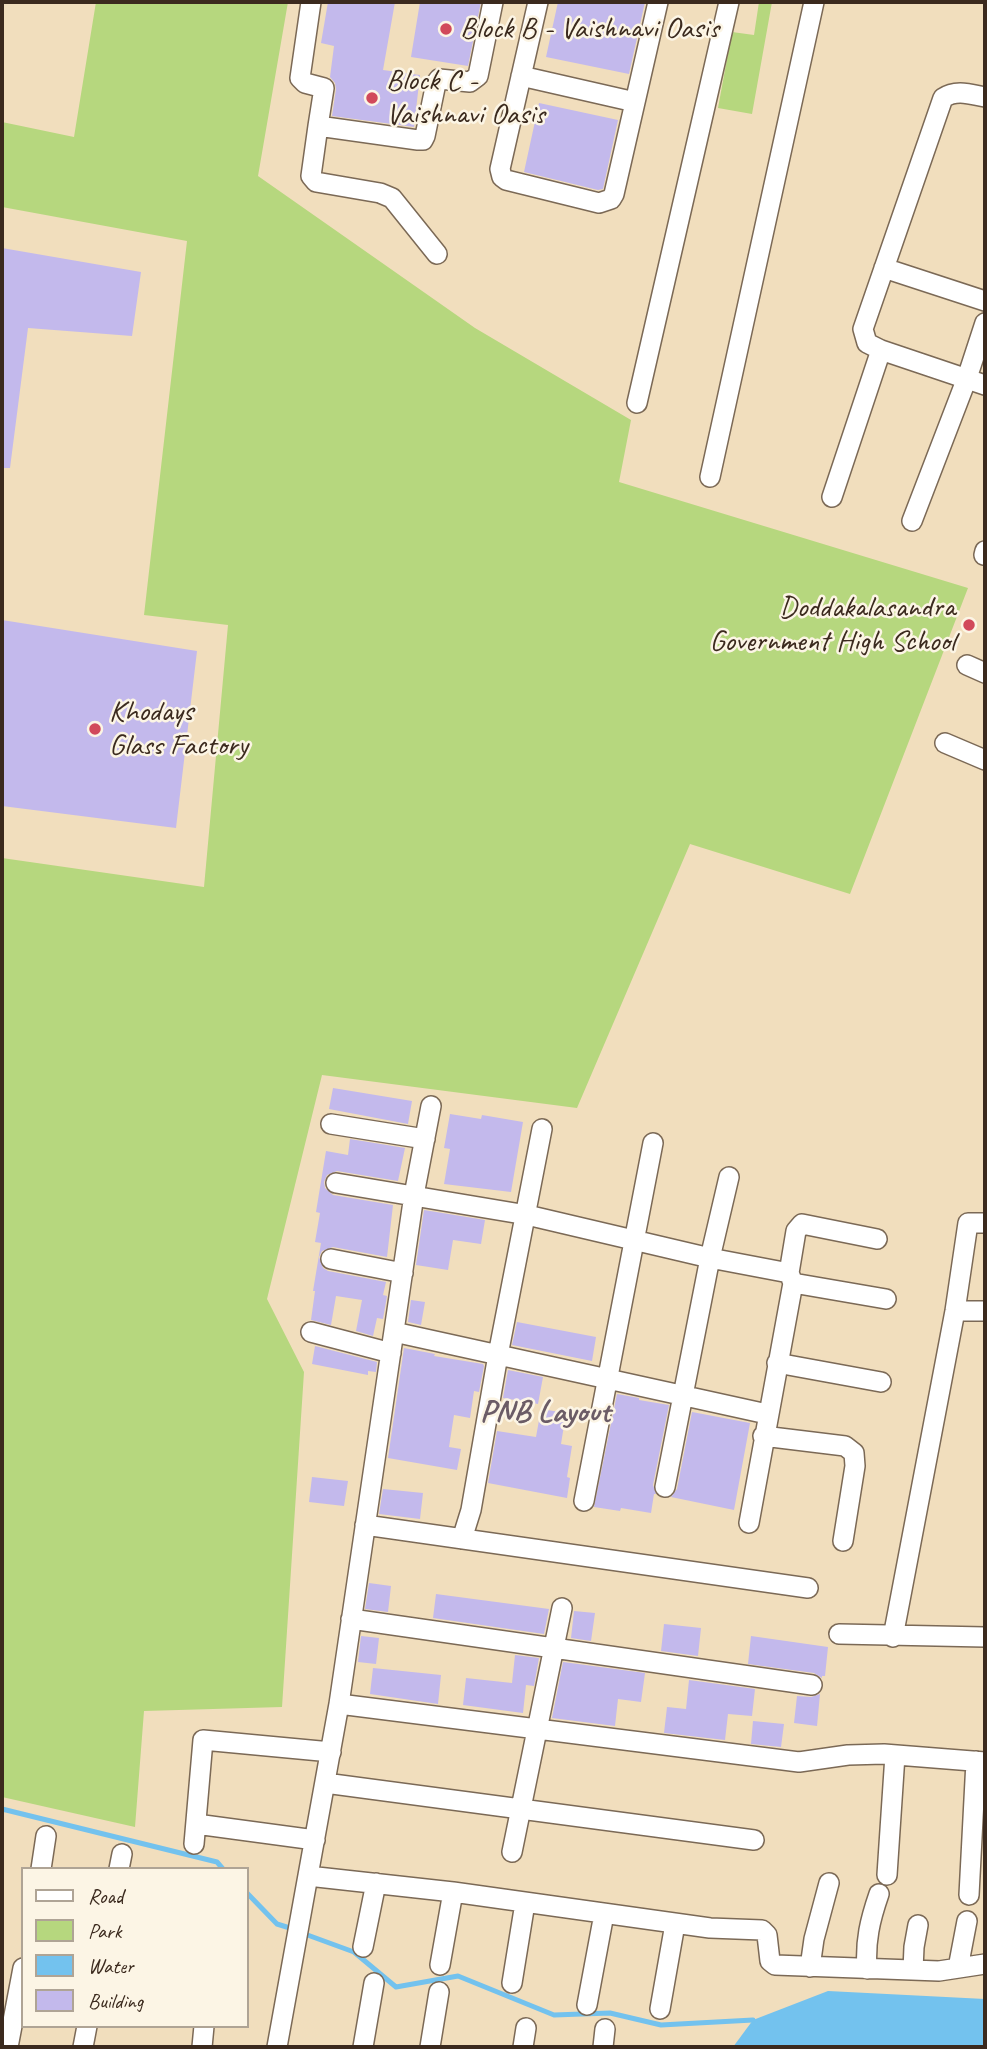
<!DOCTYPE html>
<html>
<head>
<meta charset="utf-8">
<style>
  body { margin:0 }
  #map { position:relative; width:987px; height:2049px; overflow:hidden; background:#f1debd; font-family:Caveat,sans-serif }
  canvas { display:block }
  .frame { position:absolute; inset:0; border:4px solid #3b2a1e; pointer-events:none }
  .legend { position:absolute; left:21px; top:1867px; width:228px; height:161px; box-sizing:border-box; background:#fcf5e5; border:2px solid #afa495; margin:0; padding:9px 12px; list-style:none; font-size:21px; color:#3b2a1e }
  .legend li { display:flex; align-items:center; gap:14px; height:35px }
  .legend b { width:35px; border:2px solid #afa495 }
</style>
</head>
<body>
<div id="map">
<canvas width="987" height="2049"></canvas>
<div class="frame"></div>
<ul class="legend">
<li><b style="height:9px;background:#fff"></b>Road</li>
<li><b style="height:19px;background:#b6d77e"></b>Park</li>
<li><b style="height:19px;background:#73c2ee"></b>Water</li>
<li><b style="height:19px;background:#c3b9ec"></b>Building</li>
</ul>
</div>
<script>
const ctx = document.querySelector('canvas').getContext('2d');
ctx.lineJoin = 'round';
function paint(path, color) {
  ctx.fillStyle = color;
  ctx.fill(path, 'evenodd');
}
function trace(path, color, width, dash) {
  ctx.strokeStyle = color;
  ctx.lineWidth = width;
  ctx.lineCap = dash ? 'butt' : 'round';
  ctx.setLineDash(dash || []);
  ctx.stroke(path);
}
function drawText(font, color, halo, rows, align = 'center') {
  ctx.font = font + ' Caveat,sans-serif';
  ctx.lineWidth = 5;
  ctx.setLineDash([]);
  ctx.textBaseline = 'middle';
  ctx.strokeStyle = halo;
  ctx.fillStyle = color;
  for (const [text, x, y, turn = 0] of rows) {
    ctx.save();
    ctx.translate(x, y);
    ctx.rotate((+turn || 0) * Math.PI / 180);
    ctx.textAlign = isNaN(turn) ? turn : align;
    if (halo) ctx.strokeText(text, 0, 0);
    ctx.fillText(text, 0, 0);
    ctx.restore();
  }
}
const green = new Path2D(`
  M96,2h192l-30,174 217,152 156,92 -12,62 349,106 -118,306 -160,-50 -113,264 -255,-33 -55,224 37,73 -22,335 -138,4 -9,116 -133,-30v-939l202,29 24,-262 -84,-10 43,-374 -185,-34v-85l72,15z
  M759,2h13l-20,112 -34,-6 14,-76 22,3z`);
const water = new Path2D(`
  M828,1991l157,8v48h-252l20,-27z`);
const stream = new Path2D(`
  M2,1809l215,53 6,7
  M247,1893l30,31 16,5
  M302,1933l52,19 42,35 62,-11 96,39 56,-2 51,12 92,-5`);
const building = new Path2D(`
  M328,2h67l-12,68 37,5 -6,52 -82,-11 4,-27 -1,-6 -5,-6 4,-31 -13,-3z
  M420,2h61l-13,64 -57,-9z
  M558,2h87l-16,72 -83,-17z
  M539,103l79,17 -15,69 -5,1 -74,-18z
  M2,248l139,24 -9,64 -104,-8 -18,140h-8z
  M2,620l195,31 -21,177 -174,-22z
  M333,1088l79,13 -4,23 -79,-15z
  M450,1114l31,5 1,-4 41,7 -12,70 -67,-8 6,-35 -6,-1z
  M350,1139l55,9 -7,33 -61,-10 -10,4 -3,7 1,6 8,7 60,10 -6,52 -54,-10 -11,4 -3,6 4,11 5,3 58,11 -3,13 4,1 -4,23 -6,-1 -4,18 -17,-5 6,-31 -26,-4 -5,29 -20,-5 4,-29h-2l8,-48 -6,-1 5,-29 -4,-1 10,-61 22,4z
  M424,1210l61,10 -4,24 -28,-4 -5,30 -32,-5z
  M411,1300l14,2 -4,23 -13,-3z
  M517,1322l79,15 -4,24 -80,-16z
  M315,1346l62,16 -1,10 -8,-1v4l-56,-11z
  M404,1348l31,6 -1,2 49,8 1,2 -5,26 -5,-1 -4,27 -16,-3 -5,32 12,2 -4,21 -69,-12z
  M508,1370l35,7 -5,27 -35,-6z
  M617,1394l22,4v2l30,5 -16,80 3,9h-2l-3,19 -30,-5 -1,3 -26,-4z
  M541,1409l25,4 -5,31 11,2 -5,31 3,1 -3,20 -79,-15 9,-52 39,6z
  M692,1412l58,11 -16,87 -63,-13 6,-8z
  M312,1477l36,4 -4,25 -35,-4z
  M383,1489l40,4 -3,26 -41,-5z
  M369,1583l22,3 -3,26 -23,-3z
  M436,1594l113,15 -5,25 -111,-16z
  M574,1611l21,2 -4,28 -20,-3z
  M664,1624l37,4 -3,28 -37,-5z
  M361,1636l18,2 -3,26 -18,-2z
  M751,1636l77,11 -3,29h-3v2l-8,-5 -66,-9z
  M515,1655l24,3 -5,28 -8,-1 -3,28 -60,-8 3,-27 46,5z
  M563,1662l82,11 -4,29 -23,-3 -3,27 -63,-8z
  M373,1668l68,7 -3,29 -68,-10z
  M689,1680l66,9 -3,27 -24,-2 -3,26 -61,-7 3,-26 19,2z
  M820,1694l-3,32 -23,-3 3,-27 14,1z
  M753,1721l31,3 -3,23 -30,-3z`);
const minor = new Path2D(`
  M311,2l-11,76 5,5 19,5 -6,38 100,14h5l2,-4 11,-53 3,-4 31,3 8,-6 15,-74
  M538,2l-38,167 2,8 4,3 93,23 12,-4 3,-5 44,-192
  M521,76l114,26
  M985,97c-15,-3 -29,-8 -42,1l-80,231 4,14 14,7 104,35
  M318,126l-7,50 5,6 64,11 12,5 45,56
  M884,268l101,33
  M637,403l92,-401
  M710,477l104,-475
  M832,497l49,-147
  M912,521l55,-143 18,-55
  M984,555l1,-4
  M967,665l18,8
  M945,743l40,17
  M331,1124l94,15
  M336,1183l191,32 183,43 79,15 4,10 -44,240
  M331,1259l72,14
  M789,1273l7,-42 6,-7 75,15
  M793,1283l93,16
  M955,1311h30
  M311,1332l80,21
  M394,1332l373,82
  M777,1363l104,19
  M763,1436l82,10 9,7 1,13 -12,75
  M665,1487l45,-229 19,-81
  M584,1501l69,-358
  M365,1525l443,63
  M462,1539l9,-29 27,-155 44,-226
  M351,1619l461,66
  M839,1634l146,3
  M893,1637l62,-326 13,-88h17
  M339,1704l75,-509 17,-89
  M325,1783l429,57
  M196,1824l119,16
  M194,1844l9,-104 128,12
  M512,1852l50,-244
  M41,1869l5,-33
  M119,1869l3,-15
  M887,1875l8,-120
  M308,1876l145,16 257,36 52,2 5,5 3,26 5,4 164,6 46,-7
  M969,1895l7,-134
  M363,1947l13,-64
  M440,1965l13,-73
  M810,1967l4,-28 15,-56
  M958,1968l9,-47
  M867,1969c-2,-28 3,-49 12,-75
  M913,1970l1,-23 4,-22
  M512,1983l13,-80
  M587,2005l17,-91
  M660,2009l15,-85
  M8,2047l15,-79
  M83,2047l4,-21
  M202,2047l2,-21
  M277,2047l62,-343 460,58 49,-7 36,-1 101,8
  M363,2047l11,-64
  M430,2047l9,-55
  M523,2047l3,-19
  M603,2047l2,-18`);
const markers = [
  [446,29,7,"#d1495b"],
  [372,98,7,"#d1495b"],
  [969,625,7,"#d1495b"],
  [95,729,7,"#d1495b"]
];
const poiNames = [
  ["Block B - Vaishnavi Oasis",460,29],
  ["Block C -",386,81],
  ["Vaishnavi Oasis",386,115],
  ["Doddakalasandra",955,608,"right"],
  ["Government High School",955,642,"right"],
  ["Khodays",109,712],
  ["Glass Factory",109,746]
];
const neighbourhoodNames = [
  ["PNB Layout",545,1413]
];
paint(green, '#b6d77e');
paint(water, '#73c2ee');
trace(stream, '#73c2ee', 5);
paint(building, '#c3b9ec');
trace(minor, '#7b6956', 22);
trace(minor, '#fff', 19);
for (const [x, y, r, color] of markers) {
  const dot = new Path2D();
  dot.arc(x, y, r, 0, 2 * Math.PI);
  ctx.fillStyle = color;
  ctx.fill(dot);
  trace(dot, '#fcf5e5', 2.5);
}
drawText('30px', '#3b2a1e', '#fcf5e5', poiNames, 'left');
drawText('bold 32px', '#6b5c66', '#fcf5e5', neighbourhoodNames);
</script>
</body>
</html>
